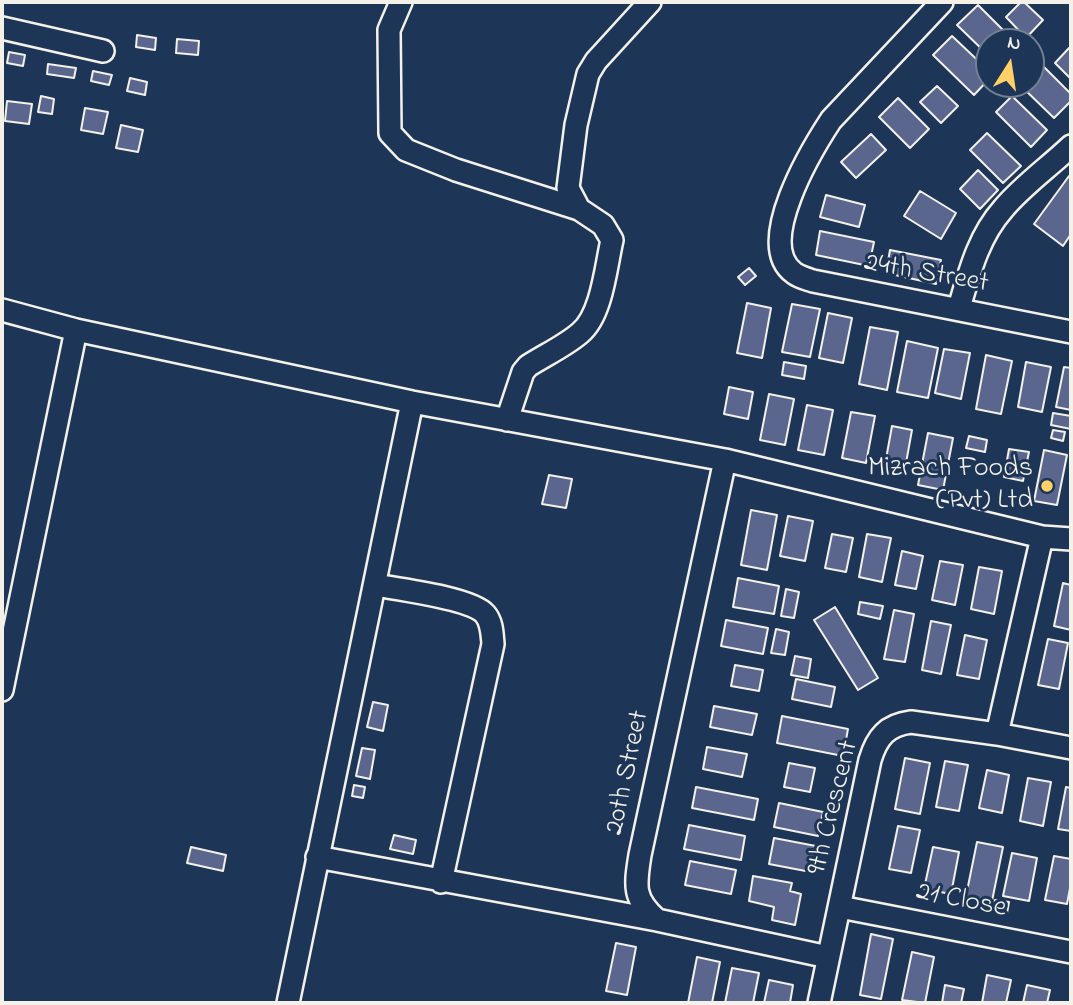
<!DOCTYPE html>
<html>
<head>
<meta charset="utf-8">
<style>
  body { margin:0 }
  #map { position:relative; width:1073px; height:1005px; overflow:hidden; background:#1d3557; font-family:"Indie Flower",sans-serif }
  canvas { display:block }
  .frame { position:absolute; inset:0; border:4px solid #f4f1e8; pointer-events:none }
  .north { position:absolute; left:975px; top:28px; width:70px; height:70px; box-sizing:border-box; background:#1d3557; border:2px solid #738091; border-radius:50%; rotate:12deg; font-size:19px; font-weight:700; line-height:28px; text-align:center; color:#f4f1e8 }
  .north::after { content:''; display:block; margin:auto; width:24px; height:32px; background:#ffd166; clip-path:polygon(50% 0,100% 100%,50% 72%,0 100%) }
</style>
</head>
<body>
<div id="map">
<canvas width="1073" height="1005"></canvas>
<div class="frame"></div>
<div class="north">N</div>
</div>
<script>
const ctx = document.querySelector('canvas').getContext('2d');
ctx.lineJoin = 'round';
function paint(path, color) {
  ctx.fillStyle = color;
  ctx.fill(path, 'evenodd');
}
function trace(path, color, width, dash) {
  ctx.strokeStyle = color;
  ctx.lineWidth = width;
  ctx.lineCap = dash ? 'butt' : 'round';
  ctx.setLineDash(dash || []);
  ctx.stroke(path);
}
function drawText(font, color, halo, rows, align = 'center') {
  ctx.font = font + ' "Indie Flower",sans-serif';
  ctx.lineWidth = 6;
  ctx.setLineDash([]);
  ctx.textBaseline = 'middle';
  ctx.strokeStyle = halo;
  ctx.fillStyle = color;
  for (const [text, x, y, turn = 0] of rows) {
    ctx.save();
    ctx.translate(x, y);
    ctx.rotate((+turn || 0) * Math.PI / 180);
    ctx.textAlign = isNaN(turn) ? turn : align;
    if (halo) ctx.strokeText(text, 0, 0);
    ctx.fillText(text, 0, 0);
    ctx.restore();
  }
}
const building = new Path2D(`
  M1021,2h3l19,18 -17,18 -20,-21z
  M978,5l32,32 -5,5h-16v14l-32,-31z
  M137,35l19,3 -1,12 -19,-3z
  M952,36l37,35v8l-15,16 -41,-40z
  M177,39l22,2 -1,14 -22,-2z
  M1069,48l2,3v28l-16,-16z
  M9,52l16,3 -2,11 -16,-3z
  M48,64l28,4 -2,10 -27,-4z
  M1042,65l29,29v7l-17,17 -33,-32 10,-2v-8z
  M93,71l19,4 -3,10 -18,-4z
  M130,78l17,4 -2,13 -18,-4z
  M937,86l21,20 -17,17 -21,-21z
  M41,96l13,3 -2,15 -14,-2z
  M1012,96l35,34 -16,17 -35,-35z
  M898,98l31,31 -19,19 -31,-31z
  M7,101l25,3 -3,20 -24,-3z
  M85,108l23,4 -5,22 -22,-4z
  M121,125l22,5 -5,22 -22,-4z
  M987,133l34,33 -18,17 -33,-33z
  M871,134l15,16 -30,28 -15,-16z
  M978,170l20,20 -18,19 -20,-20z
  M1069,176l2,2v56l-8,12 -29,-22z
  M920,191l36,22 -15,26 -37,-23z
  M826,195l39,10 -6,22 -39,-10z
  M820,231l54,11 -5,24 -53,-11z
  M890,250l51,10 -5,24 -50,-11z
  M749,268l7,8 -11,9 -7,-8z
  M747,303l24,5 -9,50 -25,-5z
  M792,304l28,5 -10,48 -28,-5z
  M828,313l24,5 -9,45 -24,-5z
  M870,327l28,5 -11,58 -28,-6z
  M907,341l31,7 -10,50 -31,-6z
  M944,349l26,4 -9,46 -26,-6z
  M986,355l26,6 -11,53 -25,-5z
  M784,362l22,4 -2,13 -22,-4z
  M1026,362l25,5 -9,45 -24,-5z
  M1064,367l7,1v42l-15,-3z
  M729,387l24,5 -5,27 -24,-5z
  M769,394l25,5 -9,46 -25,-5z
  M807,405l26,5 -9,45 -26,-5z
  M851,412l24,4 -9,47 -24,-5z
  M1053,413l18,3v13l-20,-4z
  M892,426l20,4 -8,44 -20,-4z
  M1053,430l12,2 -2,9 -12,-3z
  M928,433l25,5 -10,52 -25,-5z
  M969,436l18,4 -2,12 -19,-4z
  M1009,449l20,3 -6,29 -19,-4z
  M1044,450l23,5 -10,50 -23,-4z
  M549,475l23,4 -6,29 -24,-4z
  M751,510l26,5 -10,55 -26,-5z
  M788,516l25,5 -8,40 -25,-5z
  M832,534l21,4 -7,34 -21,-4z
  M867,534l24,4 -9,44 -23,-5z
  M902,551l21,5 -7,33 -21,-4z
  M940,561l23,4 -8,40 -23,-5z
  M979,567l23,4 -8,43 -23,-5z
  M738,578l41,8 -5,28 -41,-7z
  M1063,583l8,2v45l-17,-4z
  M786,589l13,3 -5,26 -13,-2z
  M860,602l23,4 -3,13 -22,-5z
  M835,607l43,71 -20,12 -44,-70z
  M894,610l20,4 -9,48 -21,-3z
  M726,620l42,8 -5,26 -42,-8z
  M931,621l20,4 -10,49 -19,-4z
  M776,629l13,3 -4,23 -14,-2z
  M965,635l22,5 -8,39 -22,-4z
  M1048,639l20,4 -9,46 -21,-4z
  M795,656l16,3 -3,19 -17,-3z
  M735,665l28,5 -4,21 -28,-5z
  M796,679l39,8 -4,20 -39,-8z
  M373,702l15,3 -5,26 -16,-4z
  M714,706l43,8 -5,21 -42,-8z
  M782,716l66,13 -5,27 -66,-13z
  M707,747l40,7 -5,23 -39,-8z
  M362,748l13,2 -5,29 -14,-3z
  M905,758l25,5 -10,51 -25,-5z
  M945,761l23,4 -9,46 -23,-4z
  M789,763l26,5 -5,24 -26,-5z
  M987,770l22,5 -7,38 -23,-5z
  M1028,778l23,4 -8,44 -23,-5z
  M354,785l11,2 -2,11 -11,-2z
  M696,787l62,12 -4,21 -62,-12z
  M1066,787l5,1v43l-13,-2z
  M779,803l44,9 -5,24 -44,-9z
  M689,825l56,11 -4,24 -57,-11z
  M898,826l22,4 -9,43 -22,-4z
  M394,835l22,5 -3,14 -23,-5z
  M774,838l47,9 -5,26 -47,-9z
  M977,842l26,5 -11,54 -26,-5z
  M191,847l35,8 -3,16 -36,-8z
  M933,847l26,5 -8,42 -27,-5z
  M1012,853l25,5 -8,43 -26,-5z
  M1054,856l17,3v24l-4,21 -22,-4z
  M690,861l46,9 -5,24 -46,-9z
  M753,876l39,7 -2,8 11,3 -6,31 -23,-5 2,-13 -25,-6z
  M995,900l14,2 -2,11 -14,-3z
  M871,934l22,5 -12,60 -21,-4z
  M616,943l20,4 -9,48 -21,-4z
  M912,952l22,5 -9,46 -23,-3z
  M697,957l23,5 -8,41h-24z
  M732,968l27,5 -6,30h-28z
  M987,975l24,5 -5,23h-24z
  M769,980l24,5 -3,18h-26z
  M945,985l19,4 -3,14h-19z
  M1027,985l23,5 -3,13h-24z`);
const minor = new Path2D(`
  M401,2l-12,28 1,103 16,17 50,20 123,39
  M942,2l-111,118c-19,29 -77,124 -37,153 5,4 13,6 19,8l258,51
  M2,28l101,23
  M959,308c10,-34 19,-71 44,-99 19,-23 46,-42 68,-63
  M2,310l74,20 336,72 313,58 317,77 29,2
  M507,420l16,-48 5,-6c17,-11 37,-20 52,-33 22,-18 26,-67 32,-93l-9,-15 -24,-16 -11,-21 8,-63 12,-51 8,-13 54,-59
  M725,460l-85,395c-5,31 -7,44 17,65l171,37
  M375,585c22,4 96,13 110,29 7,8 7,19 8,30l-52,238
  M2,690l74,-360
  M997,734l45,-197
  M317,857l340,63
  M840,907l231,45
  M288,1003l124,-601
  M819,1003l51,-243c7,-23 17,-35 41,-38l86,12 74,14`);
const markers = [
  [1047,486,7,"#ffd166"]
];
const streetNames = [
  ["24th Street",926,275,10],
  ["20th Street",629,773,-78],
  ["9th Crescent",835,808,-76],
  ["21 Close",961,902,11]
];
const poiNames = [
  ["Mizrach Foods",1033,470],
  ["(Pvt) Ltd",1033,502]
];
paint(building, '#5b668e');
trace(building, '#f4f1e8', 2);
trace(minor, '#f4f1e8', 26);
trace(minor, '#1d3557', 21);
for (const [x, y, r, color] of markers) {
  const dot = new Path2D();
  dot.arc(x, y, r, 0, 2 * Math.PI);
  ctx.fillStyle = color;
  ctx.fill(dot);
  trace(dot, '#1d3557', 2.5);
}
drawText('28px', '#f4f1e8', '#1d3557', streetNames);
drawText('28px', '#f4f1e8', '#1d3557', poiNames, 'right');
</script>
</body>
</html>
